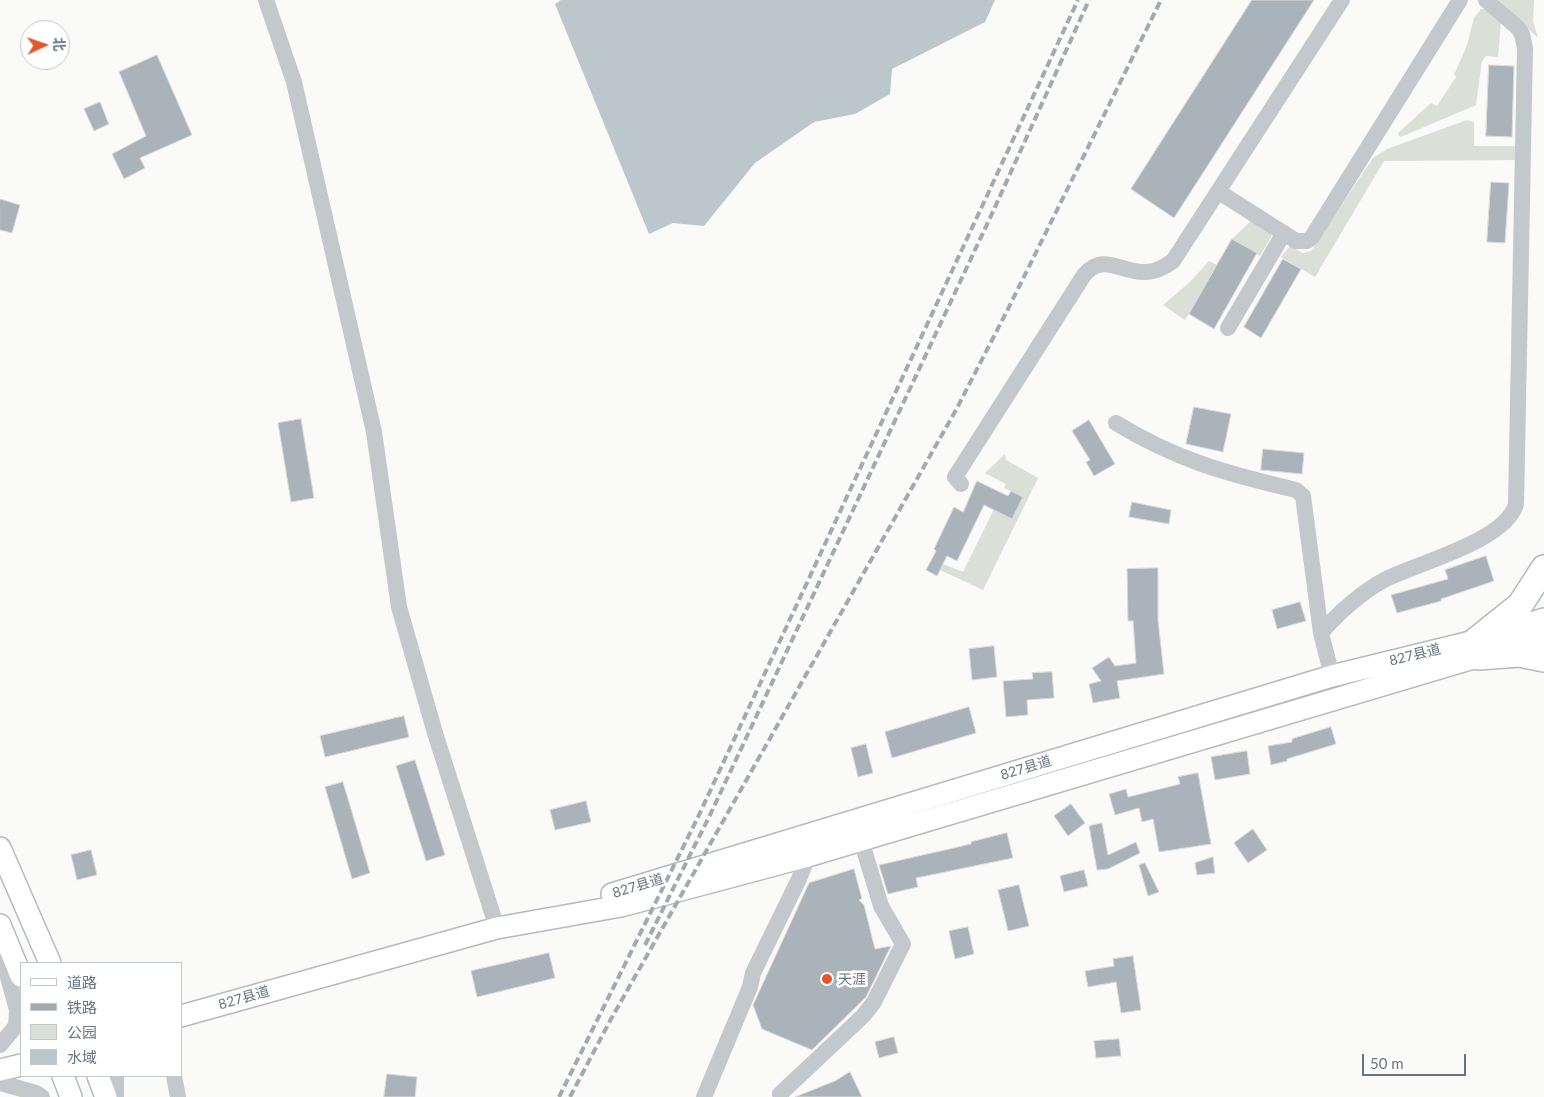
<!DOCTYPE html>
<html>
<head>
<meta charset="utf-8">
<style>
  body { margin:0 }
  #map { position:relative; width:1544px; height:1097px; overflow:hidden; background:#fafaf8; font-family:Lato,"Noto Sans SC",sans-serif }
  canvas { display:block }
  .legend { position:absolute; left:20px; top:962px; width:162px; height:115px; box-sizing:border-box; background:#fff; border:1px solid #c1c8cd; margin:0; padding:6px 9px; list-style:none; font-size:15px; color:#657683 }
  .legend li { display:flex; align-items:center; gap:10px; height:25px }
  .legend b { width:25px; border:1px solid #c1c8cd }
  .north { position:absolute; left:20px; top:20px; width:50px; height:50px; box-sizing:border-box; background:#fff; border:1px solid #c1c8cd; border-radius:50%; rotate:87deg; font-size:14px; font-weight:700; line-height:20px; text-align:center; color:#657683 }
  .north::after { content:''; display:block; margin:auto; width:18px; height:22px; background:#e4572e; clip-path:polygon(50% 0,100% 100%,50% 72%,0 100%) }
  .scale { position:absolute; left:1362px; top:1054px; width:104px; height:22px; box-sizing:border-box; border:2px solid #657683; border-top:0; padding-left:6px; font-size:15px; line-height:18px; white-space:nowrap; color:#657683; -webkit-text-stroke:4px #fff; paint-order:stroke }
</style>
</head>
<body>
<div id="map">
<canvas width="1544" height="1097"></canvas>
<ul class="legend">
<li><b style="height:6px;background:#fff"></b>道路</li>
<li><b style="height:6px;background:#a2aab0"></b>铁路</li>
<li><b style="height:14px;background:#dadfd7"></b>公园</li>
<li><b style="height:14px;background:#bbc7cb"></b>水域</li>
</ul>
<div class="north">北</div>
<div class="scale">50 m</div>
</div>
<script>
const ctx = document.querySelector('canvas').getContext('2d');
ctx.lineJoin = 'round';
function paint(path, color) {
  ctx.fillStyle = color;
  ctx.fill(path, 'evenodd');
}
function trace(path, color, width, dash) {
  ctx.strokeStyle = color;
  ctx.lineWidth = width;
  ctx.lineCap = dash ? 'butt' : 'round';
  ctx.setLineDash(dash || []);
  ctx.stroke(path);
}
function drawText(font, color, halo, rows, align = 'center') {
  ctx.font = font + ' Lato,"Noto Sans SC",sans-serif';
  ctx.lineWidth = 5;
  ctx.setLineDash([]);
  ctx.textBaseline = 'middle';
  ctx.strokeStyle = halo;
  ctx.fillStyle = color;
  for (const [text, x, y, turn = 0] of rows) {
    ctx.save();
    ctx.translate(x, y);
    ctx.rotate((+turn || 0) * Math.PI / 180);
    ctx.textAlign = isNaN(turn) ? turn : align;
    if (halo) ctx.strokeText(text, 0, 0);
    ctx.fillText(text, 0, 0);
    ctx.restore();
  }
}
const green = new Path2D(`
  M1499,0h35l-1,21 5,17z
  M1481,9h5l15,12 -3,36 -12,-1 -4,5 -6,44 -75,32 -2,-1 -1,-3 33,-30 6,3 19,-29 -2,-2 13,-30 7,-27z
  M1467,120l7,2v24h44l-1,14 -133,1 -69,116 -34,-20 9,-11 13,7 8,-2 62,-93 14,-9z
  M1252,220l19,13v4l-11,19 -28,-17z
  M1209,261l8,4 -32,55 -22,-15 27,-23z
  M1005,454l1,6 32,18 -55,112 -43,-20 3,-6 20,8 38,-77 7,3 -8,15 12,6 11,-22 -19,-9 2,-4 -21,-11z`);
const water = new Path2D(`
  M561,0h434l-10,22 -93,47 -2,25 -35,20 -41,8 -59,41 -51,63 -31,-3 -24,11 -94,-230z`);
const building = new Path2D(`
  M1252,0h62l-140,218 -43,-29z
  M157,55l35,80 -52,23 5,10 -21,11 -12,-25 34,-18 -27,-64z
  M1489,65l25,1 -2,71 -26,-1z
  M100,102l9,22 -15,7 -10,-22z
  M1491,182l18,1 -4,60 -18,-1z
  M0,199l20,6 -8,28 -12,-3z
  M1232,239l25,14 -43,76 -25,-15z
  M1283,259l18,10 -40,69 -17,-11z
  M1194,407l37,7 -8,38 -37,-8z
  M301,419l13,79 -23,4 -13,-79z
  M1089,420l26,44 -21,12 -8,-14 4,-2 -18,-29z
  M1263,449l41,4 -2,21 -41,-4z
  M977,481l31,15 3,-5 12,6 -11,22 -28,-14 -27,56 -10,-5 -10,20 -11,-6 10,-19 -2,-2 20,-42 9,5z
  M1132,502l39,8 -2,14 -40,-7z
  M1486,556l8,25 -53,18v2l-44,12 -6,-18 57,-16 -3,-9z
  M1158,568v52l6,54 -47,7 3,17 -27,5 -4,-19 12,-3 -9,-13 17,-11 6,9 21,-3 -3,-42h-5l-1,-52z
  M1300,602l6,19 -29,8 -5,-19z
  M994,646l3,31 -25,3 -3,-31z
  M1052,672l2,26 -27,2 1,15 -22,2 -3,-36 30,-2 -1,-6z
  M969,707l7,26 -84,25 -7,-26z
  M404,716l5,21 -84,20 -5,-21z
  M1331,727l5,17 -49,15v2l-16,4 -3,-19 24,-4v-3z
  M866,744l7,29 -15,4 -7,-29z
  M1247,751l3,23 -35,6 -4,-23z
  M415,760l30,95 -19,6 -30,-95z
  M1198,773l13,71 -52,8 -6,-33 -11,3 -3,-14 -24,7 -6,-21 17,-5 2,8 52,-13 -2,-7z
  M343,782l27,91 -18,6 -27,-92z
  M586,801l5,21 -36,8 -5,-20z
  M1071,804l14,19 -17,13 -14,-20z
  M1102,823l6,32 28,-13 4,11 -32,16 -11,1 -8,-44z
  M1253,829l14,21 -19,13 -14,-20z
  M1007,833l6,25 -97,20 2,9 -30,7 -9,-29 92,-21v-2z
  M91,850l6,25 -20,5 -6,-25z
  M1213,857l2,16 -18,2 -2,-12z
  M1145,863l14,29 -11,4 -9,-31z
  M854,869l8,30 -3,1 5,5 11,44 16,-3 -25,51 -54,53 -50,-21 -9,-24 56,-122z
  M1084,870l4,16 -24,6 -4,-16z
  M1019,885l10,41 -21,5 -10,-41z
  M968,927l6,27 -19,5 -6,-28z
  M549,953l6,25 -78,19 -6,-26z
  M1133,956l8,54 -20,3 -5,-31 -28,5 -3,-16 29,-5 -1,-7z
  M894,1037l4,16 -19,5 -4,-16z
  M1119,1039l2,17 -25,2 -2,-17z
  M850,1072l12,25h-67l40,-16z
  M387,1074l30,3 -2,20h-31z`);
const minor = new Path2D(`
  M266,0l28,82 80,350 25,175 36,126 62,195
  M1219,192l77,49h11l5,-4 148,-237
  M1228,328l56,-95
  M1116,423c60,37 112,51 180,67l7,6 18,137 11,43
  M961,484l-6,-7 129,-202c20,-23 36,-2 61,-3 11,0 19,-5 28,-11l169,-261
  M1321,633c17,-20 42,-42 65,-54 32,-16 120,-38 130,-75l9,-456 -3,-14 -4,-6 -32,-28
  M0,948l17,62 -1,16 -16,19
  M116,1076v21
  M174,1076l4,21
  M0,1083l36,10 6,4
  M704,1097l46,-110 3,-14 46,-94 9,-23
  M781,1097l-1,-3 83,-78 11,-14 29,-58 -22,-38 -20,-66`);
const major = new Path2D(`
  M0,848l50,115
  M612,894l720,-218 143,-35 69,-22
  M0,925l21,51
  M181,1016l316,-88 124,-22 187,-50 736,-219
  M0,1070l21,-5
  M63,1076l8,21
  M98,1076l8,21`);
const highway = new Path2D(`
  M1475,641l45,-36 24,-37
  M1479,657l40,-3 25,5`);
const rail = new Path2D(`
  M645,945l65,-130 280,-597 99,-218
  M559,1097l139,-280 380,-817
  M570,1097l41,-78 345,-609 52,-101 153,-309`);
const markers = [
  [827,979,6,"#e4572e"]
];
const streetNames = [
  ["827县道",1415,655,-14],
  ["827县道",1026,768,-17],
  ["827县道",638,886,-17],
  ["827县道",244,998,-16]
];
const poiNames = [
  ["天涯",838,979]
];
paint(green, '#dadfd7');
paint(water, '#bbc7cb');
paint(building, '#aab3b9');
trace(building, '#dcdcda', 1);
trace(major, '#b5babe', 24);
trace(highway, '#b4b9bd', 28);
trace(minor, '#c3c8cc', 16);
trace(major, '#fff', 21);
trace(highway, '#fff', 25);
trace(rail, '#a2aab0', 4, [8, 4]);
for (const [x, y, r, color] of markers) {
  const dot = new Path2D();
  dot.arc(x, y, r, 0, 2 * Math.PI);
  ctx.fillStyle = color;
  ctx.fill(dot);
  trace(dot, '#fff', 2);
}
drawText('14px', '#657683', '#fff', streetNames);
drawText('14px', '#657683', '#fff', poiNames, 'left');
</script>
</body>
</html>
